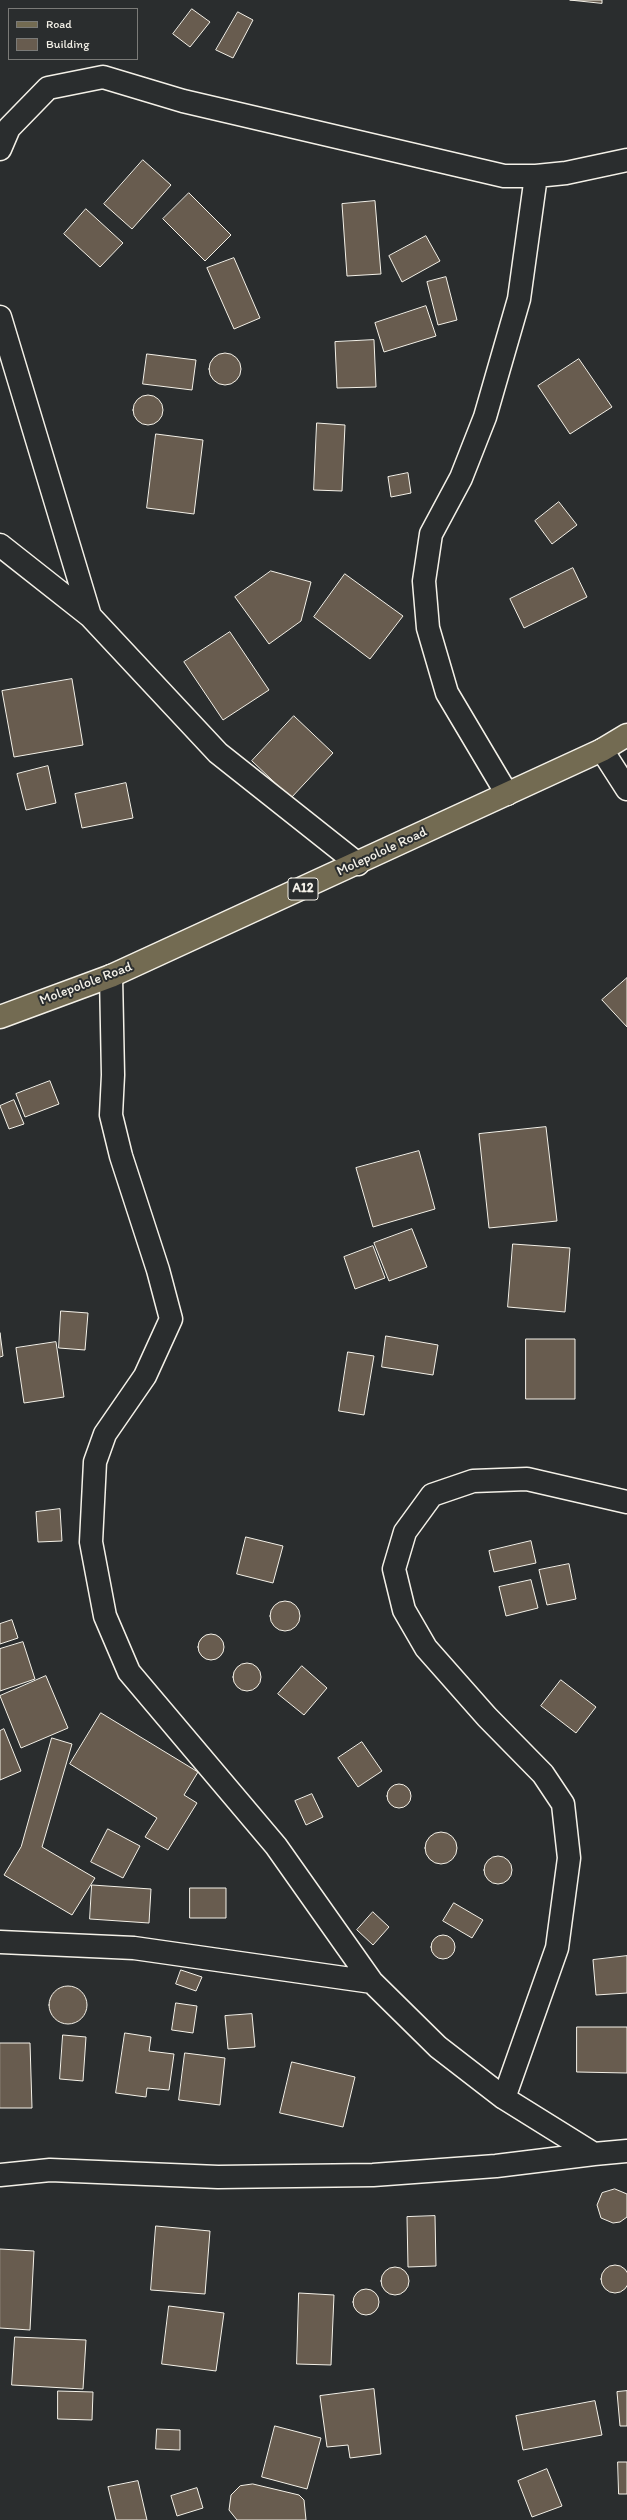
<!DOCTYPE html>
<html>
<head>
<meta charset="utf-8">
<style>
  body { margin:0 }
  #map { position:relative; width:627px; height:2520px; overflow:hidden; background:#2a2d2e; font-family:Itim,sans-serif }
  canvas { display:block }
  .legend { position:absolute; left:8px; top:8px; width:130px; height:52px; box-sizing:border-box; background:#2a2d2e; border:1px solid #7b7b78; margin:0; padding:5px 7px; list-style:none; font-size:12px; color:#f4f1e8 }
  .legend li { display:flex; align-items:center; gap:8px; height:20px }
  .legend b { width:20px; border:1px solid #7b7b78 }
</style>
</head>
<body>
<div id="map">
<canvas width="627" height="2520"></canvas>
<ul class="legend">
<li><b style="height:5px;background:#736b52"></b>Road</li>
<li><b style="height:11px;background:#685c4f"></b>Building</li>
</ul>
</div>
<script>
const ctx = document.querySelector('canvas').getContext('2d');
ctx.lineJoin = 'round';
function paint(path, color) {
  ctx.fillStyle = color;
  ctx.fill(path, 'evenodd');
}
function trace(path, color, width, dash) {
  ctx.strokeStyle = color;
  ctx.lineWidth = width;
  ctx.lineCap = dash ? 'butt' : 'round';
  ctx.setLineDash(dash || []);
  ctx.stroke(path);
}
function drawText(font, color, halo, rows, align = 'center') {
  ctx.font = font + ' Itim,sans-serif';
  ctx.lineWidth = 4;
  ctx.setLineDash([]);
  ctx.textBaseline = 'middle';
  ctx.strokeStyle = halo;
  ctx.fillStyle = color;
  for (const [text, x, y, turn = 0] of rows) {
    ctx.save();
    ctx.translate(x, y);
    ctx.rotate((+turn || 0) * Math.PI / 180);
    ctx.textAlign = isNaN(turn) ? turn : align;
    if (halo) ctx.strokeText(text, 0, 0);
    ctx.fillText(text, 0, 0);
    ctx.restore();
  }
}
const building = new Path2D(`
  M570,0h32v3z
  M192,9l18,13 -20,25 -17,-13z
  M238,12l15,8 -20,38 -17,-8z
  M143,160l28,25 -39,44 -28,-25z
  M189,193l42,42 -26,26 -42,-42z
  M375,201l6,73 -34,2 -5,-72z
  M86,209l37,34 -23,24 -36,-33z
  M426,236l14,25 -38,21 -13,-26z
  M234,258l26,60 -26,11 -27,-61z
  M446,277l11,43 -19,5 -11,-43z
  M426,306l10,30 -52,16 -9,-29z
  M374,340l2,47 -39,1 -2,-46z
  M209 369a16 16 0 1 1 32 0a16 16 0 1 1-32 0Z
  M147,354l49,6 -4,30 -49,-6z
  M579,359l33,48 -42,27 -32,-48z
  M133 410a15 15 0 1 1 30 0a15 15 0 1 1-30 0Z
  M317,423l28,2 -3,66 -28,-1z
  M156,434l47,6 -9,74 -47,-6z
  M408,473l3,20 -20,4 -3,-20z
  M559,502l18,23 -25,19 -17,-23z
  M573,568l14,29 -63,31 -14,-29z
  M271,571l40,11 -10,39 -32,23 -34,-47z
  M345,574l58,42 -33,43 -56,-42z
  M230,632l39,58 -46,30 -39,-58z
  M72,679l11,66 -69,12 -12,-66z
  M294,716l39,37 -42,45 -39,-37z
  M48,766l8,37 -30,7 -9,-36z
  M126,783l7,35 -51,10 -7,-34z
  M627,978v49l-25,-27z
  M50,1081l9,23 -34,13 -9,-23z
  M14,1100l10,24 -15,5 -9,-23z
  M546,1127l11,94 -68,7 -10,-94z
  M419,1151l16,58 -62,18 -17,-59z
  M412,1229l15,38 -38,14 -15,-38z
  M513,1244l57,4 -5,64 -57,-5z
  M373,1246l12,32 -30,11 -11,-32z
  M61,1311l27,2 -3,37 -26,-2z
  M0,1333l3,23 -3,1z
  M386,1336l52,9 -5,30 -51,-8z
  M526,1339h49v60h-49z
  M56,1342l8,55 -40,6 -8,-55z
  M348,1352l26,4 -10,59 -25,-4z
  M60,1509l2,32 -24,1 -2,-30z
  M246,1537l37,9 -10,37 -36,-9z
  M531,1541l5,22 -42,9 -5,-21z
  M569,1564l7,35 -29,6 -8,-35z
  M531,1580l7,28 -32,8 -7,-29z
  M270 1616a15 15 0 1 1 30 0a15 15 0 1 1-30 0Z
  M12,1620l6,18 -18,6v-20z
  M198 1647a13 13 0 1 1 26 0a13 13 0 1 1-26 0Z
  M23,1642l12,37 -35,12v-42z
  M233 1677a14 14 0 1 1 28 0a14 14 0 1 1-28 0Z
  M302,1666l25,22 -23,27 -26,-21z
  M46,1676l22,52 -47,20 -21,-52z
  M561,1680l35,27 -20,26 -35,-27z
  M101,1713l97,59 -14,23 13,8 -29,47 -23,-13 12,-19 -87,-54z
  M4,1729l17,42 -21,9v-49z
  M52,1738l20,6 -30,103 53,31 -23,37 -68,-40 17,-28z
  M362,1742l20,29 -24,16 -20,-29z
  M387 1796a12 12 0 1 1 24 0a12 12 0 1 1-24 0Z
  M312,1794l11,23 -17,8 -11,-24z
  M108,1829l32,17 -17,32 -32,-16z
  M425 1848a16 16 0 1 1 32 0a16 16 0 1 1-32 0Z
  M484 1870a14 14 0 1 1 28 0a14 14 0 1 1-28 0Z
  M92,1885l59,4 -2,34 -59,-4z
  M190,1888h36v30h-36z
  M454,1903l29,17 -11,18 -29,-17z
  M373,1912l16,15 -16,18 -16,-15z
  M431 1947a12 12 0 1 1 24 0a12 12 0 1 1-24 0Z
  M627,1956v37l-31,2 -3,-35z
  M181,1970l21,7 -6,14 -20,-7z
  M49 2005a19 19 0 1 1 38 0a19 19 0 1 1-38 0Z
  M176,2003l21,3 -4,27 -21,-3z
  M252,2014l3,33 -27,2 -3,-33z
  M577,2027h50v46l-50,-1z
  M125,2033l26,4 -2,14 25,3 -5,36 -22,-2 -1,9 -30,-4z
  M63,2035l23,2 -3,44 -23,-2z
  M0,2043h30l2,65h-32z
  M185,2053l40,5 -5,47 -41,-5z
  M292,2062l63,15 -12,50 -63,-14z
  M615,2189l12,5v23l-7,5 -7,1 -12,-5 -4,-13 5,-12z
  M435,2216l1,50 -28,1 -1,-50z
  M156,2226l54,5 -5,63 -54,-4z
  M0,2249l34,2 -4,79 -30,-2z
  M601 2279a14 14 0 1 1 28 0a14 14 0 1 1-28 0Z
  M381 2281a14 14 0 1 1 28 0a14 14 0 1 1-28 0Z
  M353 2302a13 13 0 1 1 26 0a13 13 0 1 1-26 0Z
  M299,2293l35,2 -3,70 -34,-1z
  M169,2306l55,7 -8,58 -54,-7z
  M15,2337l71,3 -3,49 -71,-4z
  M374,2389l7,65 -31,4 -2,-13 -21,2 -7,-51z
  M58,2391l35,1 -1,28 -34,-1z
  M627,2391v35h-7l-3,-34z
  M595,2401l7,34 -79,15 -7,-34z
  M275,2426l46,12 -14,51 -45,-12z
  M157,2429l23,1v20l-24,-1z
  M618,2462h9v32h-8z
  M547,2469l15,37 -30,11 -14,-36z
  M138,2481l9,39h-31l-8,-33z
  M253,2484l46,11 5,5 2,20h-69l-8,-10 2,-15 9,-9z
  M197,2488l6,20 -26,8 -6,-20z`);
const street = new Path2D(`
  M0,149l9,-21 39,-40 55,-11 80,24 321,75h32l-17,123 -34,118 -24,61 -30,56 -7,47 4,47 19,65 60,101
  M536,176l30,-3 61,-13
  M0,317l90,299
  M0,545l90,71 128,137 140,111
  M111,976l2,99 -2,40 10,41 37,114 13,49 -26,57 -40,58 -10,28 -4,80 14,74 24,56 147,174 96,136 66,65 66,51 90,56 33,-3
  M0,1942l134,6 238,34
  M504,2098l53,-150 12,-90 -6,-54 -20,-30 -56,-57 -61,-69 -22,-38 -10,-41 11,-37 27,-37 41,-14 54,-2 100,23
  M0,2175l50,-5 168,7 155,-2 123,-9 98,-12`);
const secondary = new Path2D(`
  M602,750l25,39`);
const primary = new Path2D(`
  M0,1017l111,-41 491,-226 25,-15`);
const shields = [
  [303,889,30]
];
const shieldNames = [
  ["A12",303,889]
];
const streetNames = [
  ["Molepolole Road",382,852,-25],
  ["Molepolole Road",86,984,-21]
];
paint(building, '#685c4f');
trace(building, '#f4f1e8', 1);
trace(street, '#f4f1e8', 25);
trace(secondary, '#f4f1e8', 25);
trace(primary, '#f4f1e8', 25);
trace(street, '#2a2d2e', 22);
trace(secondary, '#2a2d2e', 22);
trace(primary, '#736b52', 22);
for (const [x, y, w] of shields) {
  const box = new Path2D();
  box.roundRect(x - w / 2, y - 11, w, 22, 3);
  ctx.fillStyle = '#2a2d2e';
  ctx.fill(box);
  trace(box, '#f4f1e8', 1);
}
drawText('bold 13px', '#f4f1e8', null, shieldNames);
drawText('14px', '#f4f1e8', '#2a2d2e', streetNames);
</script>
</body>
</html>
